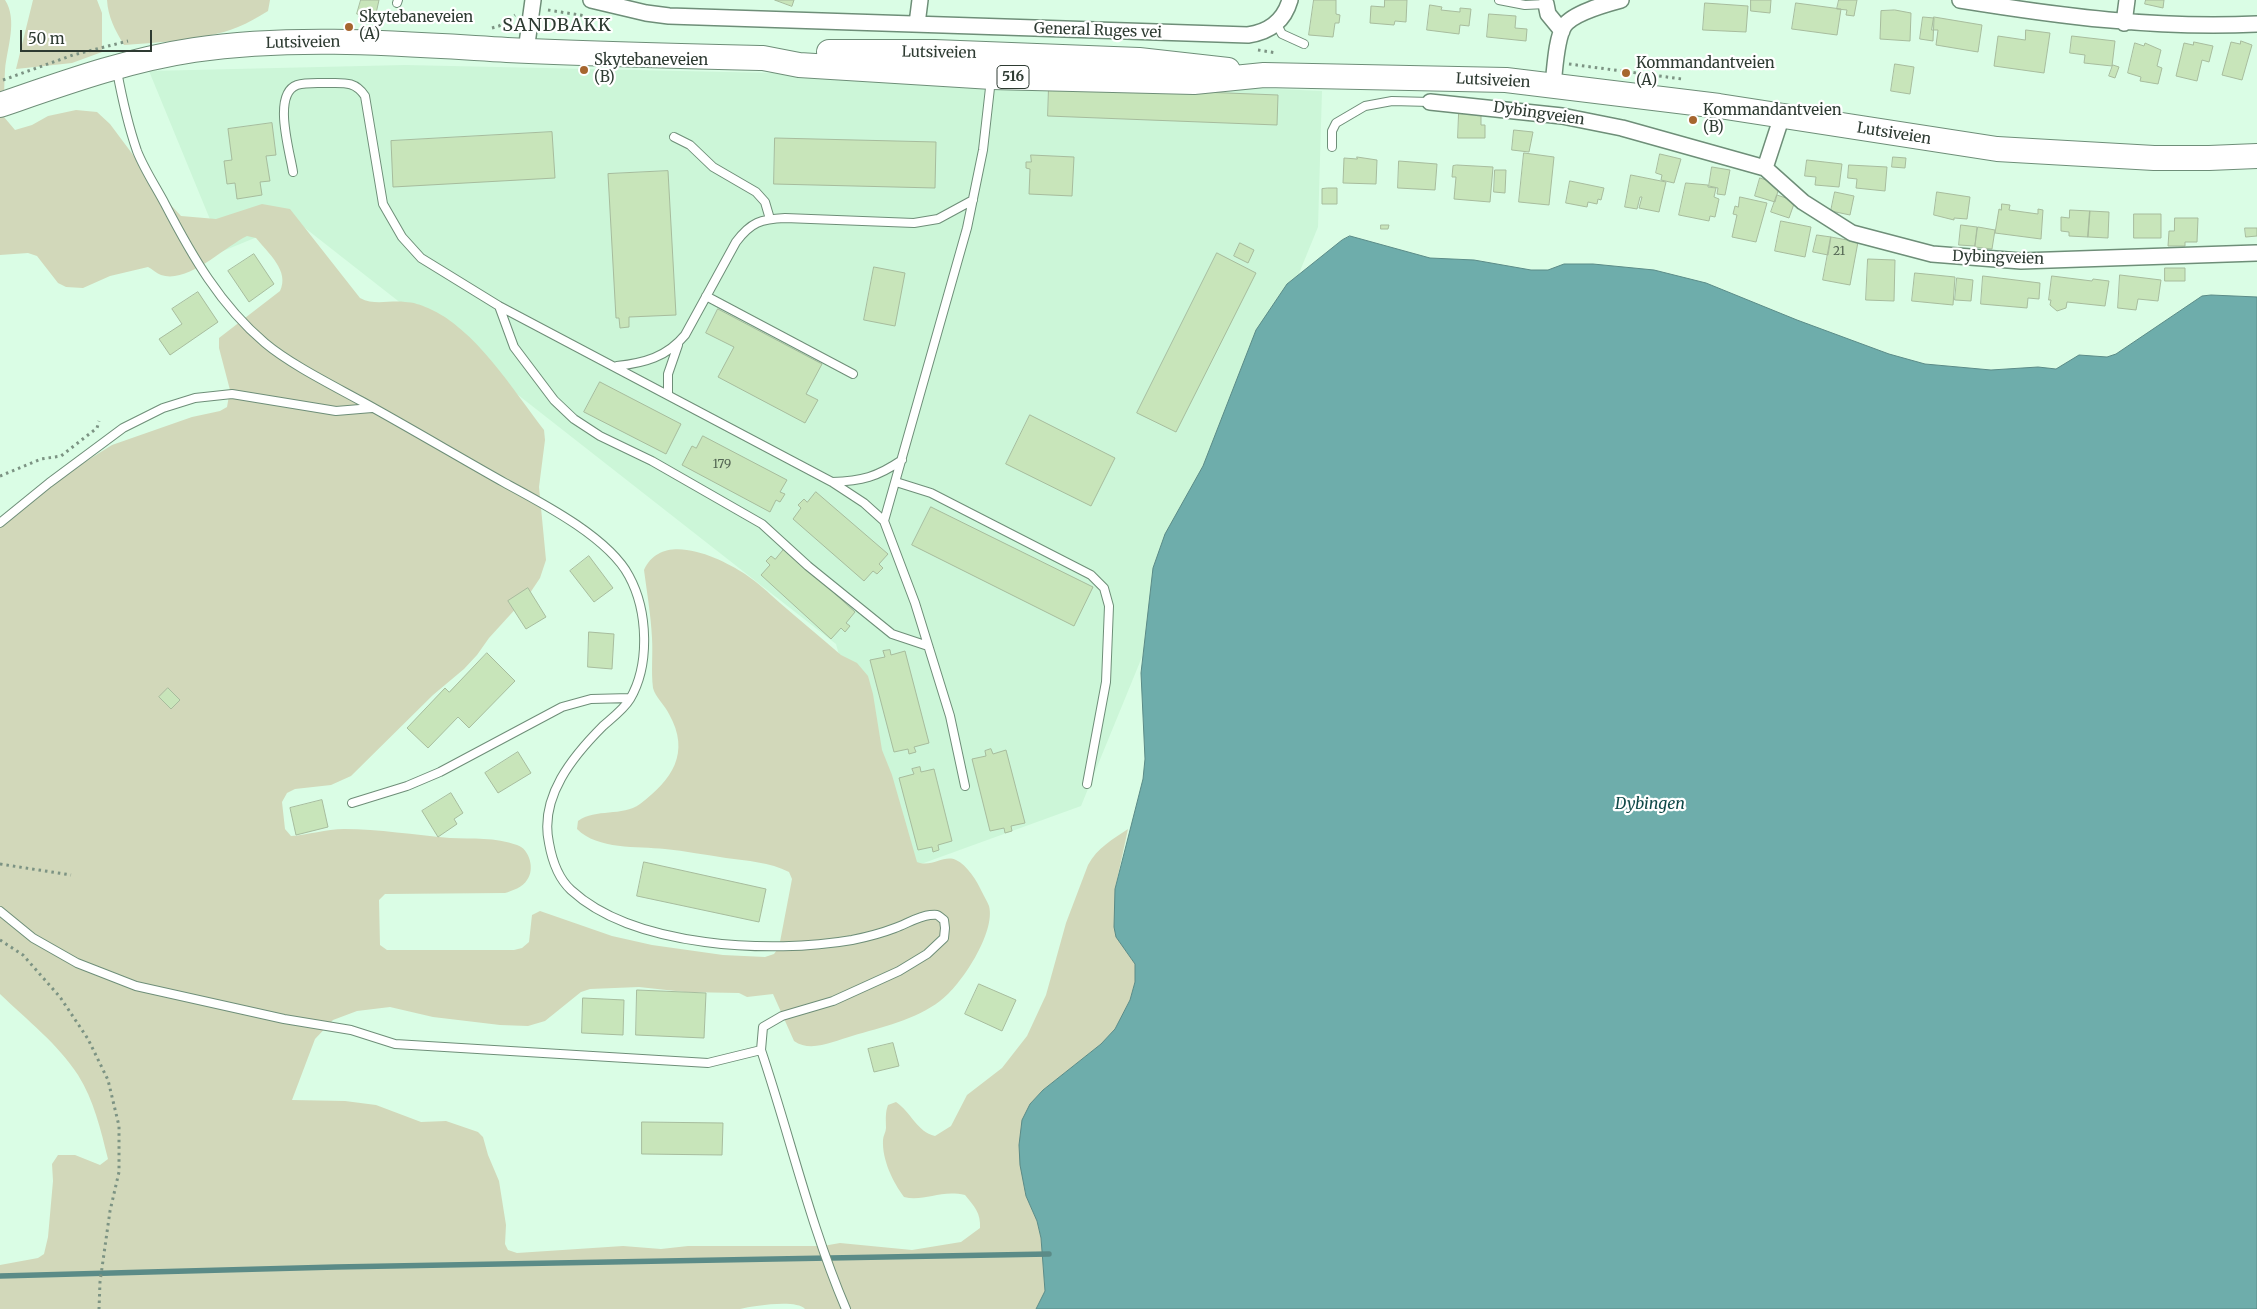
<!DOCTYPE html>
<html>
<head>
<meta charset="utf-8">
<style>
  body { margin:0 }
  #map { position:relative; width:2257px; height:1309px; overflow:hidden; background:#dafde5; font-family:Merriweather,serif }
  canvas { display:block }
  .scale { position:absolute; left:20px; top:30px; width:132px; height:22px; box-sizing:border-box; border:2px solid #2e3b32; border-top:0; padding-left:6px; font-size:15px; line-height:18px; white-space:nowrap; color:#2e3b32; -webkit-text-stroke:4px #fff; paint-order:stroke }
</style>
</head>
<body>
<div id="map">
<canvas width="2257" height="1309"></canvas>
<div class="scale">50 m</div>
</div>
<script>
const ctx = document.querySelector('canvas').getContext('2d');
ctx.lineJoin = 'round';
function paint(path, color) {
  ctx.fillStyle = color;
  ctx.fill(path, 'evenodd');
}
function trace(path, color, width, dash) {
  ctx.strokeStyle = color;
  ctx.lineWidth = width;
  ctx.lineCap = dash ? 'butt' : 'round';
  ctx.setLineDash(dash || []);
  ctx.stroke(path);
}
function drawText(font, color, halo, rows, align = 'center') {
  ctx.font = font + ' Merriweather,serif';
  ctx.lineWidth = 4.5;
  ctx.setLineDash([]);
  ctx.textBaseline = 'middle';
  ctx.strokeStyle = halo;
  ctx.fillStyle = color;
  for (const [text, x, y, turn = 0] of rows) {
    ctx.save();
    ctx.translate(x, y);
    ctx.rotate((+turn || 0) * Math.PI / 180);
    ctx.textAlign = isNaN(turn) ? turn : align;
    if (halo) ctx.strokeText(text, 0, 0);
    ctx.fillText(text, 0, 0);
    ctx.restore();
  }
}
const built = new Path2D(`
  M405,65l645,14 272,12 -4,136 -237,579 -182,66 -63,-228 -540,-423 -73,30 -74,-180z`);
const green = new Path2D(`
  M0,0h5c13,20 2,48 0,70 -1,16 -1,31 -1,47l11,13 17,-5 16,-9 28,-6 21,2 13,12 59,79 12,13 35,3 46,-15 28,5 70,89c15,8 29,2 45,4 8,0 16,3 23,6 47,20 85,82 116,122l1,10 -6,47 7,73 -6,18 -10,15 -41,45 -12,17 -13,14 -31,26 -82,81 -20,9 -36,4 -8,4 -5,9 3,27 6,7c17,-1 35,-7 53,-7 35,0 70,6 106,9 23,1 45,-1 67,7 13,4 18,25 10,35 -4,7 -15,11 -22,13l-120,1 -6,6 1,45 7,5h127l8,-2 7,-6 3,-27 8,-4 72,25 40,9 71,10 42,2 9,-3 5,-7 13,-68 -3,-7c-19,-10 -42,-11 -63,-14 -20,-3 -41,-7 -61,-9 -28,-3 -67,1 -88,-20l1,-8c18,-13 44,-4 62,-17 32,-24 51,-51 29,-90 -4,-9 -14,-17 -16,-26 -2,-17 0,-33 -1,-50 -1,-22 -5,-45 -8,-68 18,-40 75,-13 101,4 12,8 24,19 35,29 20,17 41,35 61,52l16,8 11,13 5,18 9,56 10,25 25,87c15,6 27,-8 39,-2 11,5 21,21 26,32 2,4 5,9 7,14 7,26 -28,80 -49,95 -25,19 -58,26 -88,35 -18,5 -41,17 -58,5l-21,-47 -26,3 -8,-4 -54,-1 -46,-5 -49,2 -9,3 -36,29 -17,5 -28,-1 -67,-8 -43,-10 -33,4 -24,9 -18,19 -23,61 53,1 31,4 45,17 25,-1 32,11 5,5 5,18 11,26 7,44 -1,19 3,6 9,3 106,-7 38,3 27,-3h135l17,-3 72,7 49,-8 19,-14c1,-15 -6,-22 -15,-33 -24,-6 -41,7 -61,2 -11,-15 -22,-37 -21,-57 0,-4 3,-8 3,-12 0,-8 -1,-15 2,-23l8,-3c15,10 21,30 39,34l16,-10 16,-31 35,-27 25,-32 19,-41 20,-72 22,-58c9,-17 25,-26 40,-36l-13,60 1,48 19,27v18l-5,18 -15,29 -14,15 -58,46 -13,14 -11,41 7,51 11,25 4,17 4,53 -9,18h-231c-9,-10 -52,-3 -65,0h-740v-44l38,-7 6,-4 4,-17 5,-56 -1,-17 6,-9h17l25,10 8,-6c-7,-28 -14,-59 -30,-84 -20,-31 -51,-55 -78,-81v-476l64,-47 16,-6 32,-20 80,-28 28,-6 7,-4 3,-17 -11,-42v-10l61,-47c10,-20 -12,-38 -24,-53l-9,-2c-23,11 -59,48 -86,39 -5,-2 -9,-6 -13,-8l-38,9 -27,12 -17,-1 -8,-4 -21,-27 -9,-3 -28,2z
  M33,0h64l5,13v39l-30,11 -56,6z
  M107,0h163l-2,11c-10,6 -20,12 -30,16 -34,14 -79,15 -114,18 -9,-15 -16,-28 -17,-45z`);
const water = new Path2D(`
  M1350,236l80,22 44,2 57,10h17l16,-6h29l61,6 52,13 91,37 92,34 36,10 66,6 47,-3 18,2 23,-14 28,2 9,-3 86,-58 9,-1 46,2v1012h-1221l9,-18 -4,-53 -4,-17 -11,-25 -6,-31 -1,-20 3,-25 8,-16 13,-14 58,-46 14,-15 15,-29 5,-18v-18l-19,-27 -2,-10 1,-38 28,-110 2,-20 -4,-86 12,-105 12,-34 38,-68 53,-136 31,-46 55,-44z`);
const stream = new Path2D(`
  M0,1276l336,-9 713,-13`);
const building = new Path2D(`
  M361,0h18l-4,18 -18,-4z
  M775,0h19l-2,6z
  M1314,0h22v14l4,1 -1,8h-4l-2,14 -24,-2z
  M1385,0h22l-1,22 -11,-1 -1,4 -24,-2 1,-17 13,1z
  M1751,0h20l-1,13 -19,-2z
  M1839,0h18l-3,16 -8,-1 1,-5 -10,-1z
  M2146,0h18l-1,8 -18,-4z
  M1705,3l43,3 -2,26 -43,-2z
  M1796,3l45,6 -4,26 -45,-6z
  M1430,5l12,2 -1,3 19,2v-4l11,1 -2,17 -9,-1 -1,9 -32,-4z
  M1895,10l16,3 -1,28 -30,-2 1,-28z
  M1489,14l27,2 -1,12 12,1 -1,12 -39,-4z
  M1923,17l11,1 -1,23 -13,-2z
  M1934,17l48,8 -4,27 -42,-7 2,-15h-6z
  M2026,30l24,3 -6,40 -50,-7 4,-30 27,4z
  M2072,36l43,5 -3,25 -28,-3 1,-8 -15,-2z
  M2241,41l11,4 -10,35 -20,-5 9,-33 9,2z
  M2194,42l19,4 -4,16 -7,-2 -5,21 -21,-5 8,-33 9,2z
  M2135,43l9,3 1,-3 16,7 -4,16 5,2 -4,16 -18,-3 1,-4 -13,-4z
  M1895,64l19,3 -4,27 -19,-3z
  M2113,65l6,2 -4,11 -6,-2z
  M1049,86l229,9 -1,30 -229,-9z
  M1459,113l22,1v11h4v13h-27z
  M272,123l4,32 -10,1 4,25 -10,1 2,13 -25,4 -2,-16 -8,1 -3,-23 8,-1 -4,-31z
  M1514,130l19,2 -4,20 -17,-2z
  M552,132l3,46 -162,9 -2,-46z
  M775,138l161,4 -1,46 -161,-4z
  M1524,153l30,4 -5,48 -30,-3z
  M1660,154l21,5 -7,24 -13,-3 1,-5 -6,-2z
  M1031,155l43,2 -2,39 -43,-2 1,-25 -4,-1v-6h5z
  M1357,157l20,3 -1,24 -33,-1 1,-25 13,1z
  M1893,157l13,1 -1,10 -13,-1z
  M1807,160l35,4 -3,23 -24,-2 1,-8 -11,-1z
  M1399,161l38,3 -2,26 -37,-2z
  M1457,165l36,2 -3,35 -36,-3 2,-22h-4l1,-11z
  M1849,165l38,2 -2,24 -29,-3 1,-9 -9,-1z
  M1712,167l18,3 -5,25 -8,-1 1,-6 -9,-2z
  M1495,170h11l-1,23 -11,-1z
  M668,171l8,144 -47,2v10l-9,1 -1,-10h-3l-8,-144z
  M1631,175l35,7 -7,30 -20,-4 3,-11h-2l-3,12 -12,-2z
  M1760,178l15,5 4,4 -4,15 -20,-6z
  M1570,181l34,7 -3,12 -3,-1 -1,5 -9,-2 -1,5 -21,-4z
  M1686,183l22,2v2l8,1 -2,9 5,2 -4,18 -5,-1 -1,5 -30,-6z
  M1328,188h9v16h-15v-15z
  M1835,192l19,4 -4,19 -19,-4z
  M1937,192l33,5 -3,22 -13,-1v2l-20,-5z
  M1777,195l18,6 -6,17 -18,-6z
  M1740,197l27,6 -11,39 -24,-5 5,-22 -4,-1 2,-8 3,1z
  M2002,204l8,1 -1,5 29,4v-5l5,1 -2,29 -46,-6 4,-24 2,1z
  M2070,210l20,1 -2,26 -19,-1v-4l-8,-1v-14l8,1z
  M2090,211l19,1 -1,26 -20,-1z
  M2134,214h27v24h-27z
  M2175,218h23l-1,24h-12v4h-17l1,-15h5z
  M1781,221l30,6 -6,30 -30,-6z
  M1381,225h8l-1,4h-7z
  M1961,225l16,2 -2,19 -16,-1z
  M1978,227l17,3 -3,19 -17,-2z
  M2245,228h12v8l-11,1z
  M1817,235l14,2 -3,18 -15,-3z
  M1831,237l27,5 -8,43 -27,-5z
  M1240,243l14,7 -6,13 -14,-7z
  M1217,253l39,20 -80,159 -39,-19z
  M254,254l20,30 -25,18 -21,-31z
  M1868,259l27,1 -1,41 -28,-1z
  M874,267l31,6 -10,53 -31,-6z
  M2165,268h20v13h-20z
  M1915,273l40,4 -2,28 -41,-4z
  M2120,275l41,5 -3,21 -20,-2 -2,11 -18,-2z
  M1983,276l57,7 -1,16 -11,-1 -1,10 -46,-4z
  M2052,276l40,5 1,-2 16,2 -4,25 -38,-4 -1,6 -9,3 -7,-6 1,-5h-2z
  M1957,278l16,2 -2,21 -16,-1z
  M198,292l20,30 -48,33 -11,-16 23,-15 -10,-15z
  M718,309l104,55 -16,30 12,6 -13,23 -87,-46 16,-30 -28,-14z
  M600,382l81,42 -15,30 -82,-42z
  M1030,415l85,43 -24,48 -85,-42z
  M703,436l84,44 -7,12 5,2 -5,8 -4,-2 -6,12 -88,-47 10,-19 4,2z
  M816,492l72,62 -9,10 4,4 -6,6 -4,-3 -9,10 -71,-62 8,-11 -3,-3 6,-6 3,3z
  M931,507l162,80 -19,39 -162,-81z
  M785,548l70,64 -9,11 4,3 -5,6 -4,-4 -10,11 -70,-64 9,-10 -4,-4 5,-5 4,3z
  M589,556l24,32 -19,14 -24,-31z
  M528,588l18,29 -20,12 -18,-28z
  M589,632l25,2 -2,35 -24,-2z
  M890,650l1,5 14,-4 24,92 -15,4 2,5 -7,2 -1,-5 -14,3 -24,-92 15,-3 -2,-6z
  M487,653l28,28 -46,47 -11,-11 -30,31 -21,-20 38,-40 4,4z
  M168,688l12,12 -9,9 -12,-12z
  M991,749l2,5 13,-4 19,73 -14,3 1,5 -7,2 -1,-5 -14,3 -18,-72 14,-3 -1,-5z
  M518,752l13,21 -33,20 -13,-20z
  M920,767l1,5 13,-3 18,72 -14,4 1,5 -6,2 -1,-5 -14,3 -19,-72 15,-4 -2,-5z
  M451,793l12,20 -9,6 3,5 -19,13 -16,-26z
  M322,800l6,27 -32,8 -6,-27z
  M644,862l122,27 -7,33 -122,-26z
  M979,984l37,16 -14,31 -37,-17z
  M637,990l69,3 -2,45 -68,-3z
  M583,998l41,2 -1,35 -41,-2z
  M893,1043l6,23 -25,6 -6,-23z
  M642,1122l81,1 -1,32 -80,-1z`);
const path = new Path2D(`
  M548,10l38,6
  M492,28l7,-2 16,-11
  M1258,50l19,3
  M1569,64l113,15
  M3,80l70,-25 55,-14
  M0,476l41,-17 20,-3 36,-28 2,-7
  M0,864l71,11
  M0,940l23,15 37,42 28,42 20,41 11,46v46l-9,39 -10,71 -1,27`);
const lane = new Path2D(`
  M1499,0l26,5 21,-1
  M397,3l1,-3
  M1276,23l6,11 22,10
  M117,71c5,27 11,54 20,80 7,18 19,36 28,53 27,52 55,101 100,139 25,21 67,42 96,58 49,27 96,55 144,82 39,21 104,55 124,93 19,35 21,89 1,123 -6,10 -18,19 -27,27 -30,30 -64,71 -54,117 3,17 9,35 22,47 63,58 201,64 281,50 15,-3 30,-7 43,-12 11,-4 24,-12 35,-13 9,-1 7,0 14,5l1,8 -1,10 -17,16 -28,17 -66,30 -51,15 -19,11 -2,23c29,86 49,175 85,259
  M674,137l16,8 23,22 43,25 9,10 5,17
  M1332,147v-16l4,-8 29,-17 27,-5 38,1
  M293,172c-3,-20 -21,-78 4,-87 9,-3 21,-2 31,-2 16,0 27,-2 37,13l18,108 19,33 19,21 78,48 333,176c30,-1 45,-5 70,-22
  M706,296l147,78
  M499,306l15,41 40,53 20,19 26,17 52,25 110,63 46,42 84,68 36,12
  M617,366c27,-3 50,-9 68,-31l51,-93c15,-20 25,-23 49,-24l129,5 24,-4 35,-19
  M668,394v-20l10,-29
  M832,482l32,21 20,18
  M896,482l35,11 160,82 13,13 5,18 -3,76 -19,102
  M0,523l49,-40 74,-55 40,-20 32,-10 37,-4 104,17 36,-3
  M965,786l-15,-70 -35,-113 -31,-82 83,-293 16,-78 8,-71
  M352,803l55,-17 33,-14 122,-65 29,-8 39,-1
  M0,911l33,27 44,25 59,23 148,33 67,11 44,14 313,19 53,-13`);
const street = new Path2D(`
  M591,0l55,13 23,3 579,19c21,-3 36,-14 42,-35
  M1960,0c99,16 197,29 297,24
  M1546,4l2,10 14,17
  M2124,23l3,-23
  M917,24l3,-24
  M526,51l7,-51
  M1553,84c2,-15 3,-45 11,-58 9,-13 42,-22 57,-26
  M1430,102l132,14 60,12 143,40 38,34 49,31 80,21 89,7 235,-8
  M1765,168l17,-52`);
const primary = new Path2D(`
  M829,52h105l205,8 89,10
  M0,105c64,-22 127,-45 194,-55 103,-15 210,-6 313,0 85,4 171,6 256,8l36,7 193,12 202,5 70,-7 242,5 213,26 278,43 157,9h55l48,-2`);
const markers = [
  [349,27,5,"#a6662f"],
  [584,70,5,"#a6662f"],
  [1626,73,5,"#a6662f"],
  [1693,120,5,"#a6662f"]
];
const numberNames = [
  ["21",1839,252],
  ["179",722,465]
];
const shields = [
  [1013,77,32]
];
const shieldNames = [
  ["516",1013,77]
];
const poiNames = [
  ["Skytebaneveien",359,18],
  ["(A)",359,35],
  ["Skytebaneveien",594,61],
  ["(B)",594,78],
  ["Kommandantveien",1636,64],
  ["(A)",1636,81],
  ["Kommandantveien",1703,111],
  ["(B)",1703,128]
];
const streetNames = [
  ["General Ruges vei",1098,31,2],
  ["Lutsiveien",303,43,-1],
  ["Lutsiveien",939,53,1],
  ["Lutsiveien",1493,81,3],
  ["Dybingveien",1539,114,8],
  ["Lutsiveien",1894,134,9],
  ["Dybingveien",1998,258,2]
];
const waterNames = [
  ["Dybingen",1650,804]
];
const quarterNames = [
  ["SANDBAKK",557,26]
];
paint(built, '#ccf6d8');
paint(green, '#d2d8ba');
paint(water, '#6eadab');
trace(water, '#5b8b87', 1);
trace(stream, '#5b8b87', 5.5);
paint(building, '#c8e5ba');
trace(building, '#a7bc9d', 1);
trace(lane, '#6e8e78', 10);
trace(street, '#6e8e78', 18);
trace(primary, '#6e8e78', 26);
trace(path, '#7c9383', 3, [2.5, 4]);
trace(lane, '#fff', 8);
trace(street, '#fff', 15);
trace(primary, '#fff', 24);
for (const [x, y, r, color] of markers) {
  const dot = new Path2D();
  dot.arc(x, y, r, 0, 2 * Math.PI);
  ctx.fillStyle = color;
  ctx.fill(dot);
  trace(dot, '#fff', 2);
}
drawText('12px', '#546654', null, numberNames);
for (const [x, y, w] of shields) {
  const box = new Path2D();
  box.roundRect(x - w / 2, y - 11.5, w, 23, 4);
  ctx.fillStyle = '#fff';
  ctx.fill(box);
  trace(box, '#2e3b32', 1);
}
drawText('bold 14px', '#2e3b32', null, shieldNames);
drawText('15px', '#2e3b32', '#fff', poiNames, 'left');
drawText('15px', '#2e3b32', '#fff', streetNames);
drawText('italic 16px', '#0f4948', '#fff', waterNames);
ctx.letterSpacing = '1px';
drawText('18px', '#2e3b32', '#fff', quarterNames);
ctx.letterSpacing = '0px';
</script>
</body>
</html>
